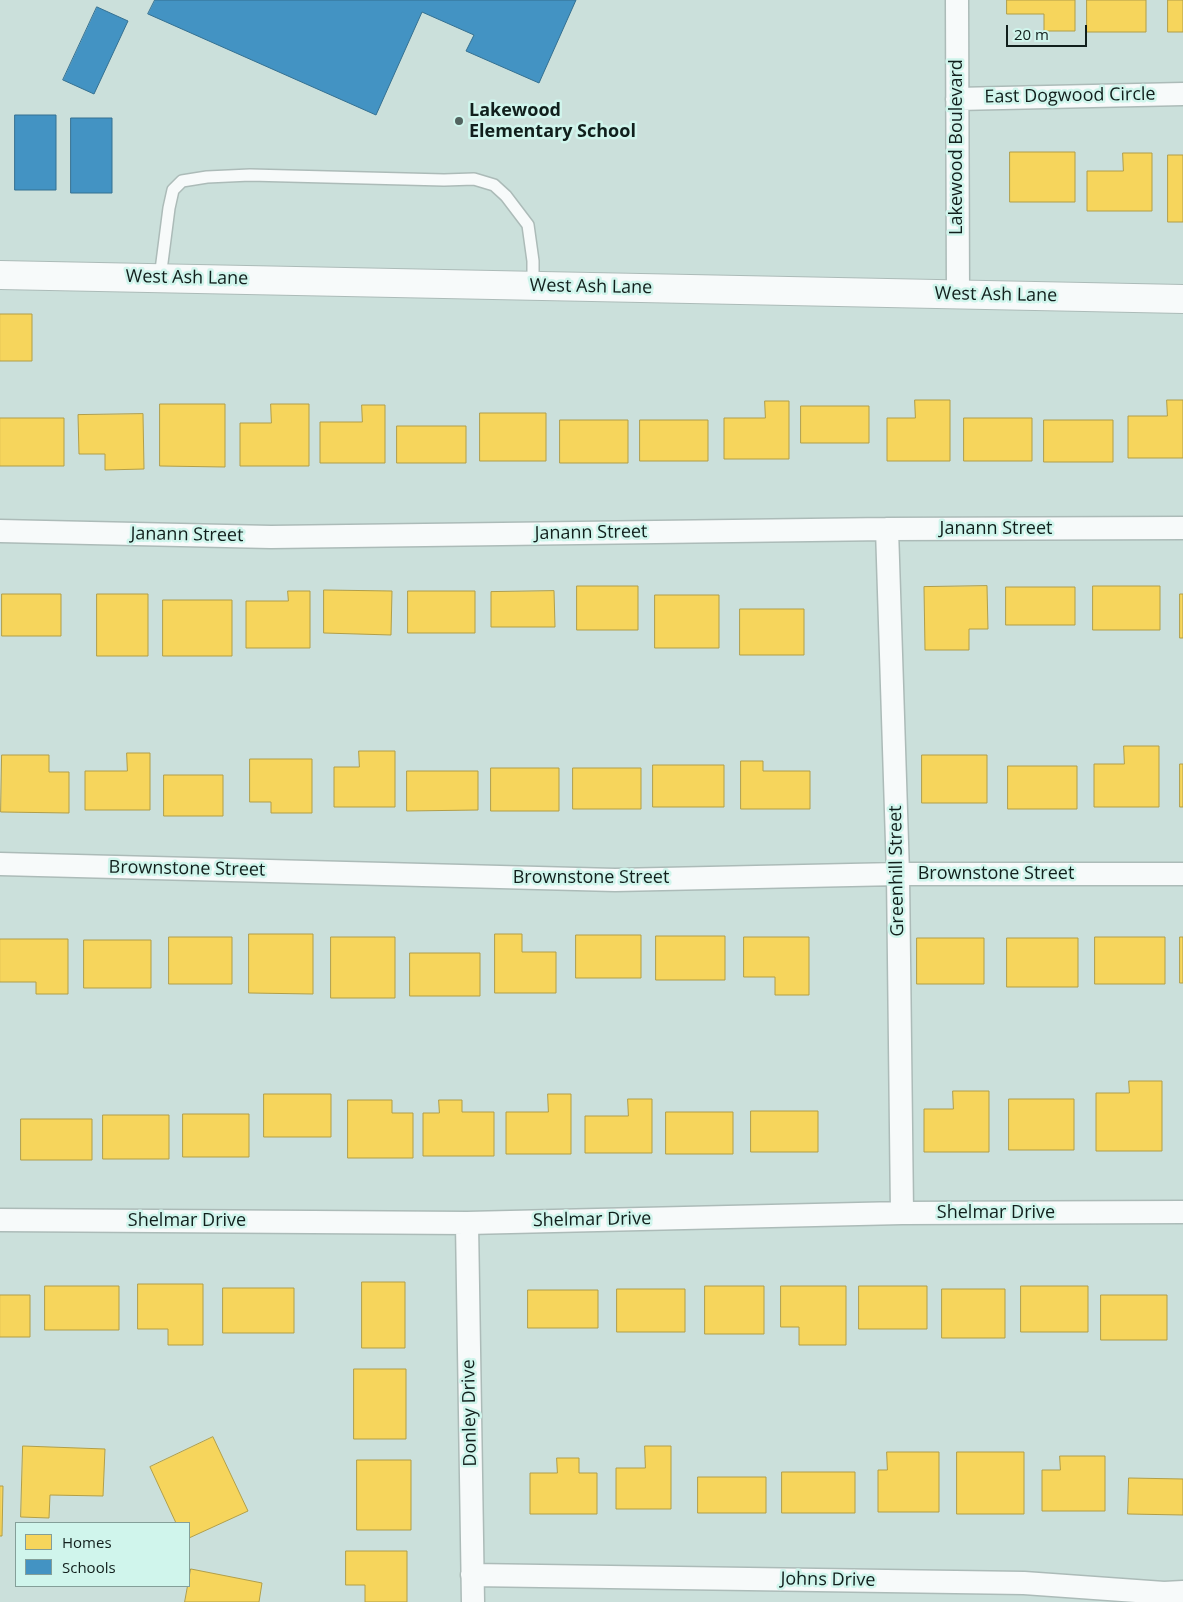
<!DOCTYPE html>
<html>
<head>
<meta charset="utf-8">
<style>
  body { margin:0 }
  #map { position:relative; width:1183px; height:1602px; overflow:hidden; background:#cbe0db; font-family:"Open Sans",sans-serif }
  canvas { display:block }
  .legend { position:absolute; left:15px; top:1522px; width:175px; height:65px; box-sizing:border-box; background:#d0f5ec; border:1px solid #849f99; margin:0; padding:6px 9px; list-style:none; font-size:15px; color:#111f1c }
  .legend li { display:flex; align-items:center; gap:10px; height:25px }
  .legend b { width:25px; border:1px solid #849f99 }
  .scale { position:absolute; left:1006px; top:25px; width:81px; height:22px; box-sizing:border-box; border:2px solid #111f1c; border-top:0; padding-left:6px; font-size:15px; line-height:18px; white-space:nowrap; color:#111f1c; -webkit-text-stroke:4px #d0f5ec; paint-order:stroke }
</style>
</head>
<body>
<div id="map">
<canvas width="1183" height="1602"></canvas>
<ul class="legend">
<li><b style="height:14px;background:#f6d55c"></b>Homes</li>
<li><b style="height:14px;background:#4393c3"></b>Schools</li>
</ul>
<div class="scale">20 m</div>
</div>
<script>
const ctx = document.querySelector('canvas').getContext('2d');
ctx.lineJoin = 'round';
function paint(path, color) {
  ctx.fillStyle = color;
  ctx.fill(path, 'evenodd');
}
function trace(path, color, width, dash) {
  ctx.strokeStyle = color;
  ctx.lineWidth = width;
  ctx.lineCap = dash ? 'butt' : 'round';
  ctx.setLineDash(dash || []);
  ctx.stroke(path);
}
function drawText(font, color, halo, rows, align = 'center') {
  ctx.font = font + ' "Open Sans",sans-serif';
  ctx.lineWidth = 5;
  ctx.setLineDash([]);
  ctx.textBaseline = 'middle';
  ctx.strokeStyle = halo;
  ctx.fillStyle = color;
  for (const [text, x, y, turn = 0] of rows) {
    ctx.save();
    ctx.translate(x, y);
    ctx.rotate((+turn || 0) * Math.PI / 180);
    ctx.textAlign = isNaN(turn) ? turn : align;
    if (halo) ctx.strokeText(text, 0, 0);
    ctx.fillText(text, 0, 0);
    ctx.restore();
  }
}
const homes = new Path2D(`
  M1007,0h68v31h-31v-17h-37z
  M1087,0h59v32h-59z
  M1168,0h15v32h-15z
  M1010,152h65v50h-65z
  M1123,153h29v58h-65v-40h36z
  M1168,155h15v67h-15z
  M0,314h32v47h-32z
  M915,400h35v61h-63v-43h28z
  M1167,400h16v58h-55v-42h39z
  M765,401h24v58h-65v-41h41z
  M160,404h65v63l-65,-1z
  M271,404h38v62h-69v-43h31z
  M362,405h23v58h-65v-41h42z
  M801,406h68v37h-68z
  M480,413h66v48h-66z
  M143,414l1,55 -39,1v-16h-26l-1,-39z
  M0,418h64v48h-64z
  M964,418h68v43h-68z
  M560,420h68v43h-68z
  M640,420h68v41h-68z
  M1044,420h69v42h-69z
  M397,426h69v37h-69z
  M577,586h61v44h-61z
  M987,586l1,43h-19v21h-44l-1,-63z
  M1093,586h67v44h-67z
  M1006,587h69v38h-69z
  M324,590l68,1 -1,44 -67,-2z
  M288,591h22v57h-64v-47h42z
  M408,591h67v42h-67z
  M554,591l1,36h-64v-35z
  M2,594h59v42h-59z
  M97,594h51v62h-51z
  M1180,594h3v44h-3z
  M655,595h64v53h-64z
  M163,600h69v56h-69z
  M740,609h64v46h-64z
  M1124,746h35v61h-65v-43h30z
  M359,751h36v56h-61v-40h25z
  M127,753h23v57h-65v-39h42z
  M2,755h47v17h20v41l-68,-1z
  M922,755h65v48h-65z
  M250,759h62v54h-41v-11h-21z
  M741,761h22v10h47v38h-69z
  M1180,764h3v43h-3z
  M653,765h71v42h-71z
  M1008,766h69v43h-69z
  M491,768h68v43h-68z
  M573,768h68v41h-68z
  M407,771h71v39l-71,1z
  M164,775h59v41h-59z
  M249,934h64v60l-64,-1z
  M495,934h27v18h34v41h-61z
  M576,935h65v43h-65z
  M656,936h69v44h-69z
  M169,937h63v47h-63z
  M331,937h64v61h-64z
  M744,937h65v58h-34v-18h-31z
  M1095,937h70v47h-70z
  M1180,937h3v46h-3z
  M917,938h67v46h-67z
  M1007,938h71v49h-71z
  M0,939h68v55h-32v-12h-36z
  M84,940h67v48h-67z
  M410,953h70v43h-70z
  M1129,1081h33v70h-66v-58h33z
  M953,1091h36v61h-65v-43h29z
  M264,1094h67v43h-67z
  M548,1094h23v60h-65v-42h42z
  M628,1099h24v54h-67v-37h43z
  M1009,1099h65v51h-65z
  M348,1100h44v13h21v45h-65z
  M439,1100h23v12h32v44h-71v-43h16z
  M751,1111h67v41h-67z
  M666,1112h67v42h-67z
  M183,1114h66v43h-66z
  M103,1115h66v44h-66z
  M21,1119h71v41h-71z
  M362,1282h43v66h-43z
  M138,1284h65v61h-35v-16h-30z
  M45,1286h74v44h-74z
  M705,1286h59v48h-59z
  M781,1286h65v59h-47v-18h-18z
  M859,1286h68v43h-68z
  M1021,1286h67v46h-67z
  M223,1288h71v45h-71z
  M617,1289h68v43h-68z
  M942,1289h63v49h-63z
  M528,1290h70v38h-70z
  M0,1295h30v42h-30z
  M1101,1295h66v45h-66z
  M354,1369h52v70h-52z
  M213,1437l35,74 -59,27v-15h-13l-26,-56z
  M23,1446l82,3 -2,47 -53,-1 -1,23 -28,-1z
  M645,1446h26v63h-55v-41h29z
  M887,1452h52v60h-61v-42h9z
  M957,1452h67v62h-67z
  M1060,1456h45v55h-63v-41h18z
  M557,1458h22v15h18v41h-67v-41h27z
  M357,1460h54v70h-54z
  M782,1472h73v41h-73z
  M698,1477h68v36h-68z
  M1129,1478l54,1v36l-55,-1z
  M0,1486h3l-1,50h-2z
  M346,1551h61v51h-42v-17h-19z
  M191,1569l71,14 -3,19h-74z`);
const schools = new Path2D(`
  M155,0h421l-37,83 -73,-32 8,-16 -52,-23 -46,103 -228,-101z
  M97,7l31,14 -34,73 -31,-14z
  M15,115h41v75h-41z
  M71,118h41v75h-41z`);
const service = new Path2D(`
  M160,278l9,-70 4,-18 9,-9 25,-4 43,-2 194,5 30,-1 20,6 12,11 22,29 5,36v25`);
const minor = new Path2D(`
  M957,0l1,294
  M957,99l226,-5
  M887,529l11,345 4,339
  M0,531l271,6 616,-8 296,-1
  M0,864l615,16 283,-6h285
  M0,1220l467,3 435,-10 281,-1
  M467,1223l6,379
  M472,1575l552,8 140,10 19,-1`);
const tertiary = new Path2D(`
  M0,275l1183,24`);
const markers = [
  [459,121,5,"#52635f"]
];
const streetNames = [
  ["East Dogwood Circle",1070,96,-1],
  ["Lakewood Boulevard",957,147,-90],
  ["West Ash Lane",187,278,1],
  ["West Ash Lane",591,287,1],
  ["West Ash Lane",996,295,1],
  ["Janann Street",996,529],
  ["Janann Street",591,533,-1],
  ["Janann Street",187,535,1],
  ["Brownstone Street",187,869,1],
  ["Greenhill Street",897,871,-91],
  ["Brownstone Street",996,874],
  ["Brownstone Street",591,878],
  ["Shelmar Drive",996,1213],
  ["Shelmar Drive",592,1220,-1],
  ["Shelmar Drive",187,1221],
  ["Donley Drive",470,1413,-91],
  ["Johns Drive",828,1580,1]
];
const poiNames = [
  ["Lakewood",469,111],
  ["Elementary School",469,132]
];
paint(homes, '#f6d55c');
trace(homes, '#b19e49', 1);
paint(schools, '#4393c3');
trace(schools, '#347091', 1);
trace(service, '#acbbb8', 14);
trace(minor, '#acbbb8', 25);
trace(tertiary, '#acbbb8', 30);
trace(service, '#f7fafa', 11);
trace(minor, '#f7fafa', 22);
trace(tertiary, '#f7fafa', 28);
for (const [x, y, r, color] of markers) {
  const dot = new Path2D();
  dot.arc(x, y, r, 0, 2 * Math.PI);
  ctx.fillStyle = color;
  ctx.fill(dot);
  trace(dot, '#d0f5ec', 2);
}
drawText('18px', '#111f1c', '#d0f5ec', streetNames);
drawText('bold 18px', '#111f1c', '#d0f5ec', poiNames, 'left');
</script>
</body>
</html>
